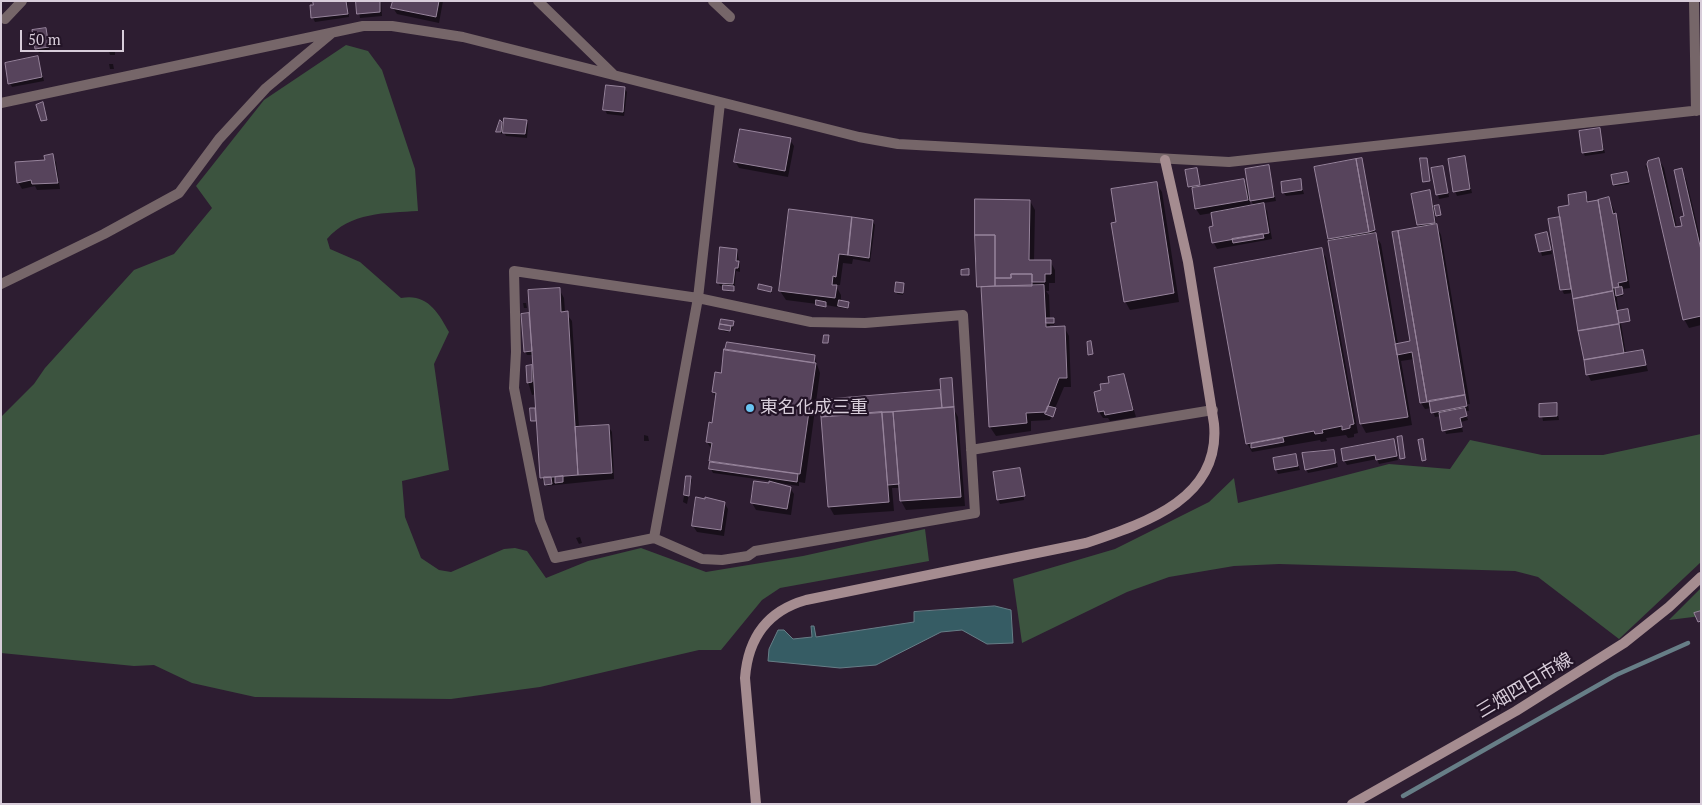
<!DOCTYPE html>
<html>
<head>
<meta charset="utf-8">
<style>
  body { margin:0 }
  #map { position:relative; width:1702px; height:805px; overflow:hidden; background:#2d1d31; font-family:"PT Serif",serif }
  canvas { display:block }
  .frame { position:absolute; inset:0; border:2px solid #d8cdda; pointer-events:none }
  .scale { position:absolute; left:20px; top:30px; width:104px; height:22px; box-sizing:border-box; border:2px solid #d8cdda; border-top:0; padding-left:6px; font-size:15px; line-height:18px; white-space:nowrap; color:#d8cdda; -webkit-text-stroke:4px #231427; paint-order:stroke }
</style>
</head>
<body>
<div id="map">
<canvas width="1702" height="805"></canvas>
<div class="frame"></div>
<div class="scale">50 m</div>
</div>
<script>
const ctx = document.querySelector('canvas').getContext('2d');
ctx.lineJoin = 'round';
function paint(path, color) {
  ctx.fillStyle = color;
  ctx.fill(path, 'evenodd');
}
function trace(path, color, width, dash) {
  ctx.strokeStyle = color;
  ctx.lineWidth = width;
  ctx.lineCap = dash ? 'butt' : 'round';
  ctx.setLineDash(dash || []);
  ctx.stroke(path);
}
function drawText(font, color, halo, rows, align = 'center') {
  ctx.font = font + ' "PT Serif","Noto Sans JP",serif';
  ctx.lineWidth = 4.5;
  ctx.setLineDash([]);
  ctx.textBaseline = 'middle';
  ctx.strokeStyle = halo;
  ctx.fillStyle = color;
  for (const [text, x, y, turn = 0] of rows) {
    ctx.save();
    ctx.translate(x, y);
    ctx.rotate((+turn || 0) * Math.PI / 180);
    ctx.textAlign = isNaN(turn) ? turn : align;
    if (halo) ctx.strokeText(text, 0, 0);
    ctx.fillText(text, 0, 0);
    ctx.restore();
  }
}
const forest = new Path2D(`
  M346,45l22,6 14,19 33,99 3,42c-32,2 -68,1 -91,28l3,10 30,13 41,36c26,-5 37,14 48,34l-15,32 15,106 -47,11 3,36 16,41 18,12 12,2 53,-23 11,-1 12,3 19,27 42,-17 53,-13 65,24 97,-16 122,-27 4,32 -149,27 -18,12 -41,50h-22l-159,37 -89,12 -196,-2 -63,-14 -38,-18 -20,1 -133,-13v-236l33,-33 11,-16 89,-98 40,-16 38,-46 -16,-22 68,-86z
  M1701,434v128l-82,77 -81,-62 -23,-6 -236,-7 -45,2 -65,11 -42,15 -105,51 -9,-64 102,-30 94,-47 25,-24 4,25 151,-39 61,5 20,-29 72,15h61z
  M1701,588v28l-32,4z`);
const water = new Path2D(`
  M995,606l16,4 2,33 -26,1 -25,-14 -21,2 -65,33 -36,3 -72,-7 1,-12 9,-19h6l9,9 19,-2 -1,-11h3l2,11 98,-15v-10z`);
const shadow = new Path2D(`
  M314,1h33l2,16 -34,5 -2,-4z
  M357,1h24l1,15 -22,2z
  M394,1h49l-4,22 -42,-9 -4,-6z
  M45,29l5,22 -11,2 -3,-5z
  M109,51h6v4h-5z
  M38,58l6,23 -32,6 -2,-4z
  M109,64h4l1,5h-4z
  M624,88l3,4 -3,24 -17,-2 -2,-4z
  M526,121l2,4 -1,13 -21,-2 -4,-7v5l-4,-2v-8h4l2,4z
  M1599,129l6,24 -20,3 -2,-4z
  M790,140l4,6 -6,31 -49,-9 -4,-7z
  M52,156l4,6 4,27 -23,1 -2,-4 -13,3 -4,-7z
  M1464,158l8,35 -15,3 -2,-5z
  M1362,159l13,76 6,9 17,100 13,-2 9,-114 -7,-33 16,-3 5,15 5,1 2,8 -3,1 -4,-6 3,16 4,8 29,169h-2l1,7h-4l3,9 -7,2 2,10 -17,2 -5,-18 -6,1 -3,-9 -7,1 -4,-6 -7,-44 -13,2 11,64 -46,8 -5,-9 -32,-186z
  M1659,160l5,8 13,60 6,-1 3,-10 -5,-47 5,9 15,62v84l-12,3 -5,-9 -35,-149h-2l-2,-5 2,2 2,-5z
  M1268,166l8,35 -13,2 4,8 5,28 -55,10 -3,-6v-16l-2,-14 -12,2 -4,-6 -3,-21 -4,-1 8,-16 3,17 44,-8 5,10zM1249,197l5,9 -3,1z
  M1443,167l6,30 -10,2 -7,-30z
  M1627,173l2,11 -14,2 -1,-1z
  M1300,181l4,13 -18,2 -3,-4z
  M1156,183l6,9 17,110 -49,8 -5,-9z
  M1585,194l5,9 7,-1 4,3 8,-6 10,22 11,67 -8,1 1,7 -6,1v3l4,24 9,-2 -9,2 5,30 16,-3 6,20 -57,10 -3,-6 -15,-82 -9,1 -2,-4 -12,-70 11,-2z
  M1030,201l5,9 -1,51h16l5,9v13h-6v8h-3l3,4 1,24 4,2v4h-4v3l14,-1 5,9 2,51h-7l-14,33 -19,1v10l-35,5 -6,-9 -8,-134 -3,-7 -3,-17v-34zM993,285h8v2l-8,1z
  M872,221l3,4 -5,37 -17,-3 -1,5 -9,-1 -3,22h-2l-1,3 4,7v7l7,1v6l-22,-4v3l-8,-2 -1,-2 -31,-4 -6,-9z
  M1546,234l6,20 -10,2 -5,-21z
  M1321,249l5,9 32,175 -4,1v3l-6,1 -2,-3 -20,3 1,3 -6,1 -1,-2 -68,12 -5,-9z
  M737,250l3,17v5l-4,-1 -2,21 -9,-1 -1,-4 -4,-1 -2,-4z
  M904,284l-1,11 -6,-1 -1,-2z
  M771,288l1,5 -13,-4z
  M559,289l5,9 1,14 7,9 7,107 29,-2 4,6 2,47 -68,7 -5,-9 -4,-55 -5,-1 3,-12 2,5 -1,-20 -4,1 -4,-13 3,-15 3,6 -1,-18h-6l-2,-4 4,-36 2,4z
  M523,303h3l1,5h-3z
  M721 326a6 6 0 1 1 12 0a6 6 0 1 1-12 0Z
  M814,356l6,17 -15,110 -6,-1v4l-20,-3 11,5 4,6 -3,21 -35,-5 -4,-7 3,-21 15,3 1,-4 -58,-8 -2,-4 1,-19 -5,-8 6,-18 3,-26 -3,-6 9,-17z
  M1124,376l12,41 -26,4 -2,-3h-5l-4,-6 3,-21z
  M951,380l4,27 -3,-6 -2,1 8,15 7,89 -59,4 -5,-9 -1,-13h-8l2,23 -60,4 -5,-9 -8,-105 121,-9z
  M1556,404l3,16 -16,1 -3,-16z
  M644,435l4,1 1,5h-5z
  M1393,441l5,19 -19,4 -2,-5 -30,6 -3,-5z
  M1334,451l4,16 -30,6 -2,-4z
  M1295,455l5,15 -22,4 -2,-5z
  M1020,469l4,31 -24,4 -2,-5z
  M687,477l5,2 -5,25 -4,-2z
  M724,503l4,6 -4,27 -27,-4 -4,-6z
  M580,537l2,6 -3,1 -3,-6z`);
const stream = new Path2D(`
  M1403,796l213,-121 72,-32`);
const building = new Path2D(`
  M313,1h33l2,13 -37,4 -1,-13h3z
  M356,1h24v11l-23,2z
  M393,1h46l-3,16 -45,-9z
  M46,28l3,19 -14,2 -3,-19z
  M38,56l4,21 -34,7 -3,-21z
  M606,85l19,2 -2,25 -20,-2z
  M43,102l4,18 -6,1 -5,-16z
  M504,118l23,2 -2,14 -22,-1z
  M500,120l2,2 -1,10h-5z
  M1600,128l3,22 -21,3 -3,-22z
  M740,129l51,9 -6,33 -51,-9z
  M53,154l5,29 -26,1 -1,-4 -14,3 -2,-21 30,-2 -1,-4z
  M1465,156l5,33 -17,3 -5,-33z
  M1362,158l13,72 -6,2 -13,-73z
  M1420,158h7l3,23 -7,1z
  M1659,158l16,69 7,-1 -2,-9 4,-1 -10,-46 8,-2 19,82v66l-18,4 -36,-156 1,-3z
  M1356,159l13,73 -41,7 -14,-72z
  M1269,165l5,32 -24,4 -5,-32z
  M1443,166l5,27 -12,2 -5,-27z
  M1197,168l3,17 -12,2 -3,-17z
  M1627,172l2,10 -16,3 -2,-10z
  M1244,179l4,21 -53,9 -3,-21z
  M1301,179l1,11 -20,3 -1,-11z
  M1157,182l17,111 -50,9 -13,-79 5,-1 -5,-33z
  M1430,190l5,33 -18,2 -6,-31z
  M1586,192l1,10 11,-2 15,91 -40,8 -15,-92 11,-2 -1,-10z
  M1609,197l4,17 3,-1 11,68 -9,2 1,4 -6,1 -15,-88z
  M975,199l55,1 -1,60h22v14h-6v8h-13v-8h-21v4h-16v-43h-20z
  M1264,203l5,30 -57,10 -3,-16 4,-1 -2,-13z
  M1439,205l2,10 -5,1 -2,-10z
  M789,209l63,8 -4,38 -9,-1 -3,23 -3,-1 -1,9h5l-2,13 -56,-7z
  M852,217l21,3 -4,38 -21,-3z
  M1560,217l11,72 -11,1 -12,-71z
  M1437,224l28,171 -38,7 -29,-171z
  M1398,231l29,171 -7,1 -8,-51 -15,3 -2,-11 15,-3 -18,-109z
  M1547,232l4,18 -12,2 -4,-17z
  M1376,233l32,184 -48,7 -32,-183z
  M1263,234l1,4 -31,5 -1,-4z
  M975,235h20v51l-18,1z
  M720,247l17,2 -1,12h3l-1,7h-3l-2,16 -16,-1z
  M1322,248l32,176 -4,1v3l-8,2v-4l-20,4 1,3 -8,1 -1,-3 -68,13 -32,-176z
  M969,269v6h-8v-5z
  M1011,274h21v12h-37v-8h16z
  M896,282l8,1 -1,10 -8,-1z
  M759,284l13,3 -1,5 -13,-3z
  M723,285l11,1v5l-11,-1z
  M1044,285l2,42 19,-1 2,52h-8l-13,34 -20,1 1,10 -38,4 -8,-140z
  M1622,287l1,7 -7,2 -1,-8z
  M560,288l1,24 7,-1 10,164 -38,3 -12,-188z
  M1613,291l6,33 -41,7 -5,-32z
  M816,300l10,2v5l-10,-2z
  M839,300l10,2 -1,6 -10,-2z
  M1628,309l2,12 -11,2 -2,-12z
  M529,313l3,38 -8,1 -3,-38z
  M1046,318h8v5h-8z
  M721,319l13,2 -1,5 -13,-2z
  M720,324l11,2 -1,5 -11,-2z
  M1619,324l5,29 -40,7 -6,-29z
  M824,335h5l-1,8h-5z
  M1091,341l2,13 -5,1 -1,-13z
  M727,342l88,13 -1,8 -89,-13z
  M724,349l92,14 -16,111 -91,-13 3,-18 -6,-1 3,-20 3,1 4,-30 -4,-1 3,-20 6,1z
  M1643,350l3,15 -60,10 -2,-15z
  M532,365v17l-5,1 -1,-17z
  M1124,374l9,36 -28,5 -1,-4 -6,1 -4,-20 7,-2 -1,-6 9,-1 -1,-6z
  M952,378l2,29 -12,1 -2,-29z
  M940,390l2,18 -121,9 -1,-17z
  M1465,395l2,11 -36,7 -2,-12z
  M1557,403v13l-18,1v-13z
  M1048,406l8,2 -3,9 -8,-3z
  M954,407l7,90 -61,4 -7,-89z
  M530,408h5l1,13h-5z
  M1465,408l2,8 -7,2 2,9 -20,4 -3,-18z
  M882,412h11l6,72 -11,1z
  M882,412l7,90 -61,5 -7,-90z
  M609,425l3,48 -34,2 -3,-48z
  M1402,436l3,22 -5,1 -3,-22z
  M1283,438l1,4 -33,6v-4z
  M1394,439l3,17 -21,4 -1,-5 -32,6 -2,-12z
  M1423,439l3,21 -4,1 -4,-21z
  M1334,450l2,13 -31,7 -3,-17z
  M1296,454l2,12 -23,4 -2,-12z
  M710,462l88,12 -1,8 -88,-13z
  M1020,468l5,28 -28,4 -4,-28z
  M563,476v6l-8,1v-6z
  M686,476h5l-2,20 -5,-1z
  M544,477h7l1,7 -7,1z
  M754,481l15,2v-2l22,6 -4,22 -36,-6z
  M696,497l9,2v-2l20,5 -4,28 -29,-4z
  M1701,611v10l-3,1 -4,-9z`);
const street = new Path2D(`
  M538,1l75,73
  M713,1l17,16
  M1694,1l2,110
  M5,19l17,-18
  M1,103l362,-77h29l71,11 396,100 39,7 331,18 472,-52
  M514,271l184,27 113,24 54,1 98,-8 12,198 -220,38 -7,5 -26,4 -20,-1 -48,-21 -99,20 -15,-38 -26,-132 2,-36z
  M1,284l103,-50 75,-41 40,-54 47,-51 66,-55
  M971,450l242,-40
  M654,538l44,-240 22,-195`);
const secondary = new Path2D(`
  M756,804l-11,-126c3,-40 22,-67 61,-78l280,-57c59,-20 135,-44 128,-119l-26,-162 -23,-102
  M1352,804l164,-93 108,-68 45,-36 32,-30`);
const markers = [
  [750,408,5,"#69c4f1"]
];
const poiNames = [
  ["東名化成三重",760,408]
];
const streetNames = [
  ["三畑四日市線",1525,686,-31]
];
paint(forest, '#3c543f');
paint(water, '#365c64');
trace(water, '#677e87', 1);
paint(shadow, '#0007');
trace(stream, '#677e87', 4.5);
paint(building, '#57445c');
trace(building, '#97849c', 1);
trace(street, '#766669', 10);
trace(secondary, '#a58c90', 10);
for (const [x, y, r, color] of markers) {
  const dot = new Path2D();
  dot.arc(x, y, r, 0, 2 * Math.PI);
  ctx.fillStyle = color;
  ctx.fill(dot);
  trace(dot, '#231427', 2);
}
drawText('18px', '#d8cdda', '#231427', poiNames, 'left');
drawText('18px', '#d8cdda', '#231427', streetNames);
</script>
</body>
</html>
